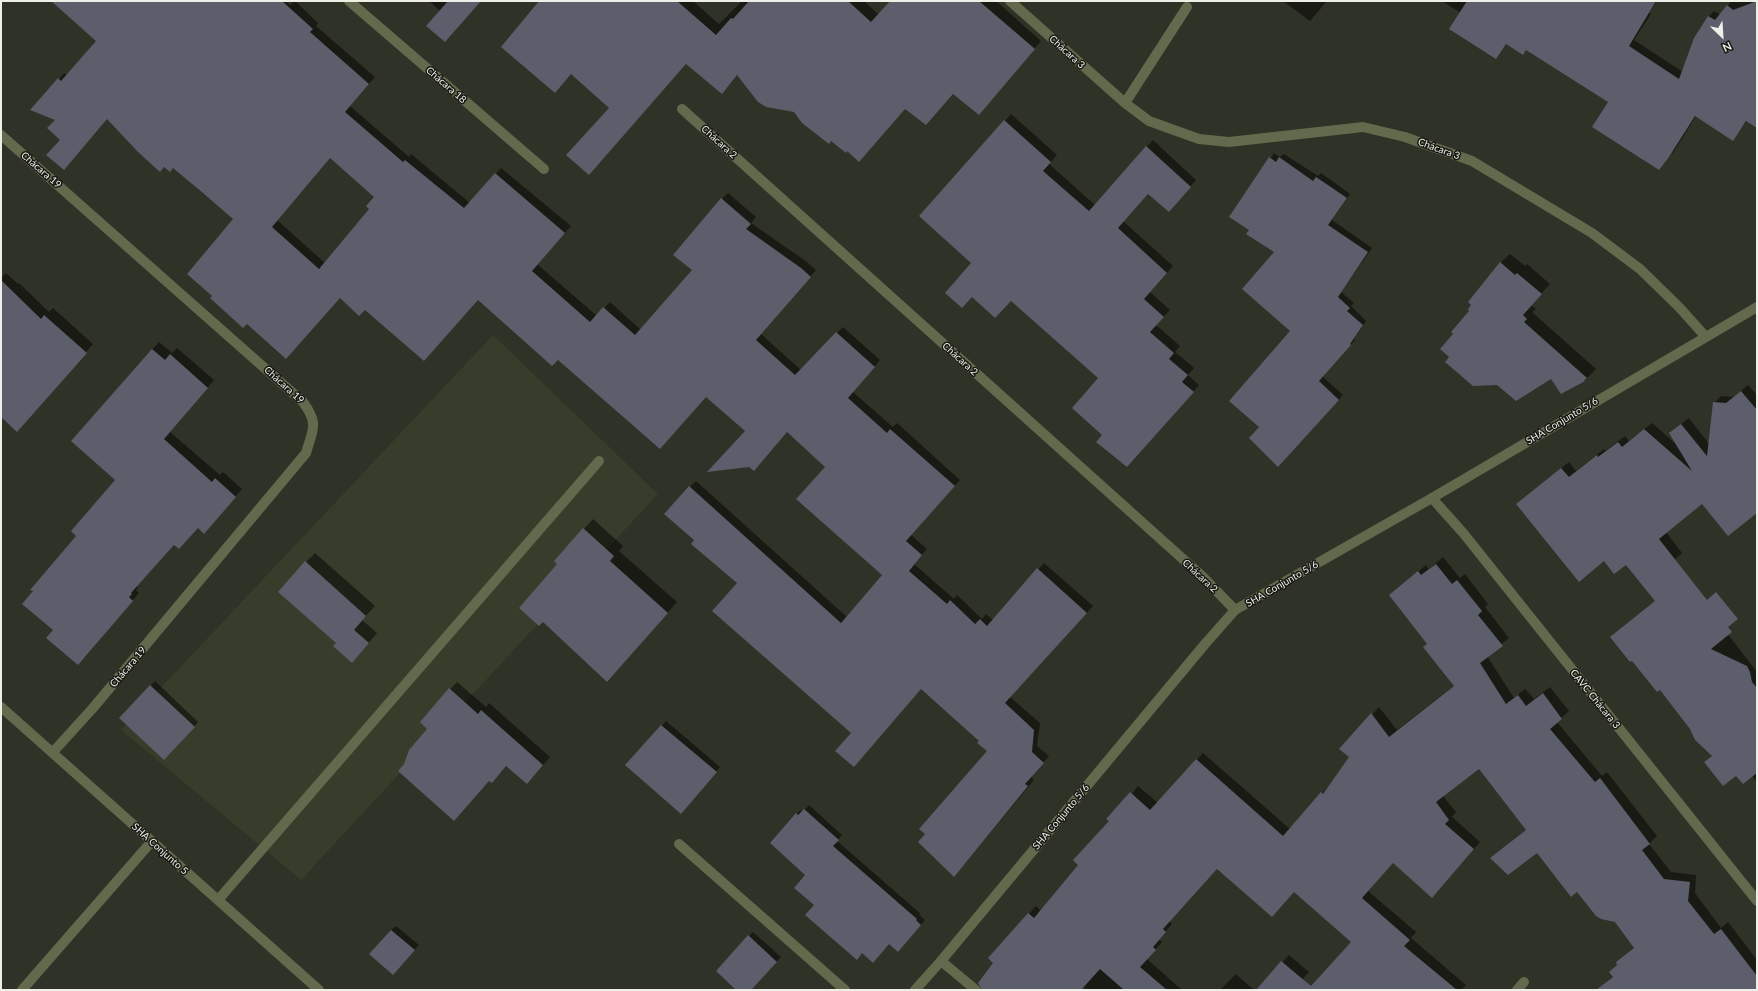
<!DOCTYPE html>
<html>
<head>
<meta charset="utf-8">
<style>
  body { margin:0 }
  #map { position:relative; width:1758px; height:991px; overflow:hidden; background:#2f3226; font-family:Lato,sans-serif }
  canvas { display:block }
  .frame { position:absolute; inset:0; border:2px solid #eef0e8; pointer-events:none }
  .north { position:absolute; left:1702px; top:16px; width:40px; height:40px; -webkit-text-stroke:3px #181914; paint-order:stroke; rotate:155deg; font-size:11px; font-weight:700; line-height:16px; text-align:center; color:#eef0e8 }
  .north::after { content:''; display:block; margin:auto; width:14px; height:18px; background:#eef0e8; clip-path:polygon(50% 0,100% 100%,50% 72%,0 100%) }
</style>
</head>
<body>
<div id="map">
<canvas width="1758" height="991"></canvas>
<div class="frame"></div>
<div class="north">N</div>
</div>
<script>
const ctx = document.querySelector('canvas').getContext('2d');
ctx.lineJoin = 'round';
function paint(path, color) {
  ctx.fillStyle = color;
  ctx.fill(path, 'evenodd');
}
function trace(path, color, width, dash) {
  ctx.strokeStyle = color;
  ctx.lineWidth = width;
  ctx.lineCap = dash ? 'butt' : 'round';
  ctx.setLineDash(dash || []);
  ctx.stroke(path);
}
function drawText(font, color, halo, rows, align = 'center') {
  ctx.font = font + ' Lato,sans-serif';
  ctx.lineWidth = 3;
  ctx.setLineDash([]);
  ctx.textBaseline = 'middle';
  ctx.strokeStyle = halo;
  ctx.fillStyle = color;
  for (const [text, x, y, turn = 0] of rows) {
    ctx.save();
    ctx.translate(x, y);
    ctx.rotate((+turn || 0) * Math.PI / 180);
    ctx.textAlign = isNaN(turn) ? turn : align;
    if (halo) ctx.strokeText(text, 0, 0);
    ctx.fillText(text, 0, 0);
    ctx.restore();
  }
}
const built = new Path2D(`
  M493,335l165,159 -357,386 -180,-150z`);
const shadow = new Path2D(`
  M52,1h234l4,4 5,-4 23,22 -2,3 59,51 -25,29 59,51 2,-3 59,49 31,-35 70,58 -34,38 60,52 13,-14 31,28 52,-60 29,-71 6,-6 28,24 -5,6 56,39 9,8 -55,64 40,36 42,-43 37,33 -27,32 40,35 4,-4 63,57 -49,55 16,14 -13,15 40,35 3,-4 25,24 4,-5 7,6 51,-57 49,43 -83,91 30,26 -3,23 12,10 -18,21 3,3 -74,89 28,-118 -8,-10 -58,-53 -69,45 -115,-150 -43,-43 -5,-53 6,-6 151,136 36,-42 -57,-108 -39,-35 -41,-1 -40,-35 -148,-38 -80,-59 -113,10 -25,-12 -106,-78 -61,-52 -8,-1 -5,5 -52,-53 -47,22 -5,-21 3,-40 5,-6 3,3 31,-36zM330,157l45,40 -4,12 -46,54 -48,-43z
  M429,1h51l-35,40 -5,-30z
  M541,1h152l26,23 23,-23h122l15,14 12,-14h105l45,40 -55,65 -32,-13 -28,31 -21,-16 -111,3 -56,-37 -16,19 -35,-30 -91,103 15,-58 -39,-35 -10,11z
  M1283,1h44l-17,20z
  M1442,1h212l2,1 -7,11 2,1 -17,26 49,32 26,-56 5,-5 7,4 10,-14h26v126l-10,-6 -14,18 -37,-23 -21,34 -16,19 -50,-67 -82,-53 -4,4 -16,-10 -11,15 -35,-45z
  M1011,114l46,41 -8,9 46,41 58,-65 43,40 -21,24 -26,-11 -26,28 50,45 -23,26 20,18 -14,15 24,21 -5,6 19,16 -6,7 11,10 -66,75 -34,-82 -179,-162z
  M1274,153l6,4 4,-3 34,22 3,-3 29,21 -18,26 40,28 -31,44 13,11 -3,3 15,15 -12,18 1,1 -33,36 21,19 -60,66 -23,-34 32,-96 -16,-79 -26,-22 -19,-13z
  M1510,254l15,12 2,-2 23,20 -19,21 5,4 -4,3 64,57 -9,9 -36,-1 -53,7 -48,-27 5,-23 45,-71z
  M6,273l12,11 1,-1 30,29 4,-4 40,36 -69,79 -23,-8v-137z
  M159,342l13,11 5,-5 37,32 -44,52 50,43 3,-3 19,17 -31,36 -13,2 -23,17 -38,42 1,1 -2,3 3,3 -54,64 -31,-27 24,-94 39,-56 -45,-39z
  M1748,385l9,10v116l-54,-8 -37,29 16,21 -10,9 85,110v110l-5,-6 -16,-1 -31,-13 8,-7 -53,-67 -28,-29 24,-58 -30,-38 -22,-3 -87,-56 52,-42 7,9 28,-22 1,2 20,-15 4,5 23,-18 25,22 -7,-12 19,-15 20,26 5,-41 7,-7 13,1z
  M593,519l30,27 -4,5 58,51 -60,69 -74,-50 16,-57 25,-35z
  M315,553l60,53 -13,14 15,13 -16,19 -24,-9 -31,-81z
  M1443,557l17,21 5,-4 23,30 -3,3 24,31 -22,18 27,42 11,-9 9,10 16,-12 19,24 -12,11 45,54 5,-4 50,64 -8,8 22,28 25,3 -1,18 26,35 7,-6 29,38v30h-154l-2,-3 12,-11 5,-11 -1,-3 18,-15 -19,-26 -39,-31 -40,-38 -45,6 34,-28 -47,-63 -36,29 13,16 -4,5 28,25 -41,48 -7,7 -39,-35 -25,29 48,41 -5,6 55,47 -5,5h-133l24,-48 -57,-51 -78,-23 -48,53 3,3 -13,15 3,3 -15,17 35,31h-95l-11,-10 -9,10h-93l3,-3 6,3 12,-27 -6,-5 47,-52 5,5 39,-46 30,-44 28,-35 20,17 45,-50 87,76 39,-43 21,-29 -9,-8 38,-42 18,23 58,-45 -27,-41 -30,-56 28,-23 3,4z
  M155,681l43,41 -29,33 -19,-69z
  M457,682l29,25 3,-4 61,54 -16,18 -27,-10 -15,17 -2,-2 -85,-16 24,-35 21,-40z
  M666,721l54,46 -35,41 -58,-43z
  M809,805l33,30 -5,6 84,73 -2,1 6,5 -27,31 -8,-8 -27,9 -6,7 -42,-54 -8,-30 -11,-61 5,-4 2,2z
  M396,926l23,19 -22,24 -6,-39z
  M753,932l28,25 -31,33h-12l11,-54z
  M1289,955l20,17 -16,18h-35z
  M1236,974l18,16h-34z`);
const building = new Path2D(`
  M51,1h231l31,28 -3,3 59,52 -24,28 58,50 2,-2 59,48 31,-35 70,60 -33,38 58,51 13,-15 32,28 57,-65 -19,-15 48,-57 30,26 -5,5 55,39 10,9 -55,63 39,35 41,-43 39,35 -27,31 39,35 3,-4 65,57 -49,55 16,14 -13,16 38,33 3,-4 25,24 5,-5 7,7 50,-58 50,45 -82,90 29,27 -2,22 12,11 -19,21 3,2 -74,91 -36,-35 7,-8 -6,-5 68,-78 -10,-8 2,-2 -58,-52 -67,78 -19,-16 16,-18 -139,-122 25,-28 -46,-39 3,-4 -30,-26 25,-28 152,137 41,-48 -86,-76 29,-32 -38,-35 -33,39 -5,-4 -42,5 38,-41 -39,-34 -46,52 -102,-89 -6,6 -74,-66 -54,61 -59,-51 -6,6 -19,-18 -54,61 -39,-35 -4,4 -33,-30 2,-2 -25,-22 46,-55 -30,-26 -30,-25 -3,4 -6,-5 -4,5 -22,-20 -31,-33 -43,51 -18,-15 14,-15 -13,-12 8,-8 -25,-10 28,-32 3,3 35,-40zM330,158l44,39 -8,9 3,3 -50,60 -47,-42z
  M448,1h33l-36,41 -19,-16z
  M539,1h138l39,34 15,-17 2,1 16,-18h99l23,21 19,-21h89l56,48 -56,66 -26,-21 -27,31 -21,-16 -46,53 -12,-11 -1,2 -15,-12 -2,3 -27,-21 -8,-11 -28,-5 -8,-5 -21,-27 -15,19 -36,-30 -97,111 -23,-20 43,-47 -38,-34 -16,19 -54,-46z
  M1467,1h189l-27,45 50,33 15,-41 14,-22 7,4 12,-15 6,5 24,-9v127l-11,-7 -13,20 -38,-25 -26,41 -10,13 -67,-43 16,-25 -82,-52 -3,5 -17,-11 -10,15 -47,-30z
  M1004,120l47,42 -8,9 46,40 57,-65 45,41 -22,25 -21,-18 -30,34 49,45 -23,26 20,18 -14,15 24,21 -5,6 19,16 -6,7 12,10 -67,75 -31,-25 6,-7 -30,-27 26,-30 -87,-77 -16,17 -23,-21 -10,11 -17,-15 26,-30 -52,-47z
  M1269,157l7,5 3,-5 34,24 3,-4 31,21 -19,27 40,27 -30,45 12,11 -3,3 16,14 -13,19 1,1 -32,36 20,19 -61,67 -29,-29 10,-11 -30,-26 61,-70 -48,-42 32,-37 -28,-18 3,-4 -20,-13z
  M1500,262l15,13 2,-2 25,21 -19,21 4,4 -3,3 63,56 -3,2 1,1 -24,13 -10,-15 -35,22 -19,-16 -24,1 -28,-24 4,-5 -9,-8 13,-15 -2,-2 18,-21 -1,-2 3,-4 -3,-3z
  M1,280l40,39 3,-4 43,38 -70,79 -16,-15z
  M152,349l13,11 5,-6 38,34 -44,51 48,43 3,-4 21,19 -32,37 -6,-6 -19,21 -5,-4 -43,48 1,1 -3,3 4,4 -55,64 -32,-27 7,-8 -31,-26 11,-13 -3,-1 46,-54 -5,-5 44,-51 -44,-39z
  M1741,391l16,19v103l-29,23 -26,-32 -43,35 48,61 9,-8 22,27 -10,8 4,5 -21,17 36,17 3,6 2,10 5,6v85l-14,11 -7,-8 -13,10 -19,-24 8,-6 -17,-16 -5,-11 -30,-39 -3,2 -25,-31 -2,1 -20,-25 45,-36 -29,-36 -12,9 -10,-13 -25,21 -63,-78 45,-36 8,9 28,-22 1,2 20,-15 4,5 22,-18 48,42 -23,-38 12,-9 26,32 6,-54 13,1z
  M583,528l31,28 -4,5 58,52 -61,69 -64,-60 -4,4 -20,-18 38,-44 -3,-3z
  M305,561l61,55 -12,14 15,13 -17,20 -19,-17 3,-3 -58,-51z
  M1436,564l16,20 5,-4 25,31 -4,4 25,31 -23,17 26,41 12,-9 8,11 17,-13 19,26 -12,10 45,53 5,-4 50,66 -8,6 22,29 26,3 -2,19 26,33 7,-5 36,47v14h-161l17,-13 -4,-5 8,-7 -1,-3 18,-14 -19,-26 -14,-3 -5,-3 -19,-24 -6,5 -34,-44 -29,22 -18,-17 36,-28 -47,-61 -43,33 13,18 -4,4 29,25 -42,49 -39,-35 -31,35 48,42 -6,6 53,44h-201l25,-29 30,25 40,-44 -57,-50 -22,25 -55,-48 -54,60 3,3 -13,15 3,3 -16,17 27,23h-43l-24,-21 -19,21h-99l-4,-7 15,-20 -5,-5 40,-45 6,5 44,-53 -5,-5 36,-39 -3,-2 24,-27 20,18 46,-51 87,77 38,-44 2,2 26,-37 -10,-8 32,-36 18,24 65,-51 -31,-39 4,-3 -38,-49 29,-24 3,4z
  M150,685l45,42 -31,33 -45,-42z
  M449,688l29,26 3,-4 62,55 -16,19 -21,-18 -14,17 -3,-2 -35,40 -56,-50 6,-7 5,-14 18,-21 -7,-7z
  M661,725l56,47 -36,42 -56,-49z
  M804,809l35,31 -6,6 84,73 -1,1 5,5 -23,27 -9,-8 -16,19 -11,-10 -5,7 -52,-45 9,-10 -20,-17 11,-13 -35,-32 26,-30 2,2z
  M391,930l24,20 -22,25 -24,-21z
  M748,935l29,27 -26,28h-15l-20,-19z`);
const minor = new Path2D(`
  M349,1l195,168
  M1010,1l115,102
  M1187,7l-62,96 24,18 50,18 30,3 134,-15 42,10 67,24 120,72 48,36 39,38 26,29
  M682,109l521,468 32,33
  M1,135l302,267c16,22 10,27 3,51l-213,255 -40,44
  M1432,498l32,36 293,367
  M1,707l318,283
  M679,844l166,146
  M218,900l381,-439
  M941,961l35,29
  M22,990l130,-149
  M1517,990l7,-8`);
const tertiary = new Path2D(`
  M915,990l26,-29 264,-317 30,-34 197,-112 325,-191`);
const streetNames = [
  ["Chácara 3",1067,52,42],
  ["Chácara 18",446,85,41],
  ["Chácara 2",719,142,42],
  ["Chácara 3",1439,149,20],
  ["Chácara 19",41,170,41],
  ["Chácara 2",960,359,42],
  ["Chácara 19",284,385,42],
  ["SHA Conjunto 5/6",1562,421,-31],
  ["Chácara 2",1200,576,43],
  ["SHA Conjunto 5/6",1282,584,-30],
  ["Chácara 19",128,667,-50],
  ["CAVC Chácara 3",1595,699,51],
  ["SHA Conjunto 5/6",1061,817,-50],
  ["SHA Conjunto 5",160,849,42]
];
paint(built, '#383c2a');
paint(shadow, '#0007');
paint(building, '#5c5e6b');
trace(minor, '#62694c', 10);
trace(tertiary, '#62694c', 10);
drawText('10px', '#eef0e8', '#181914', streetNames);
</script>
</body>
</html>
